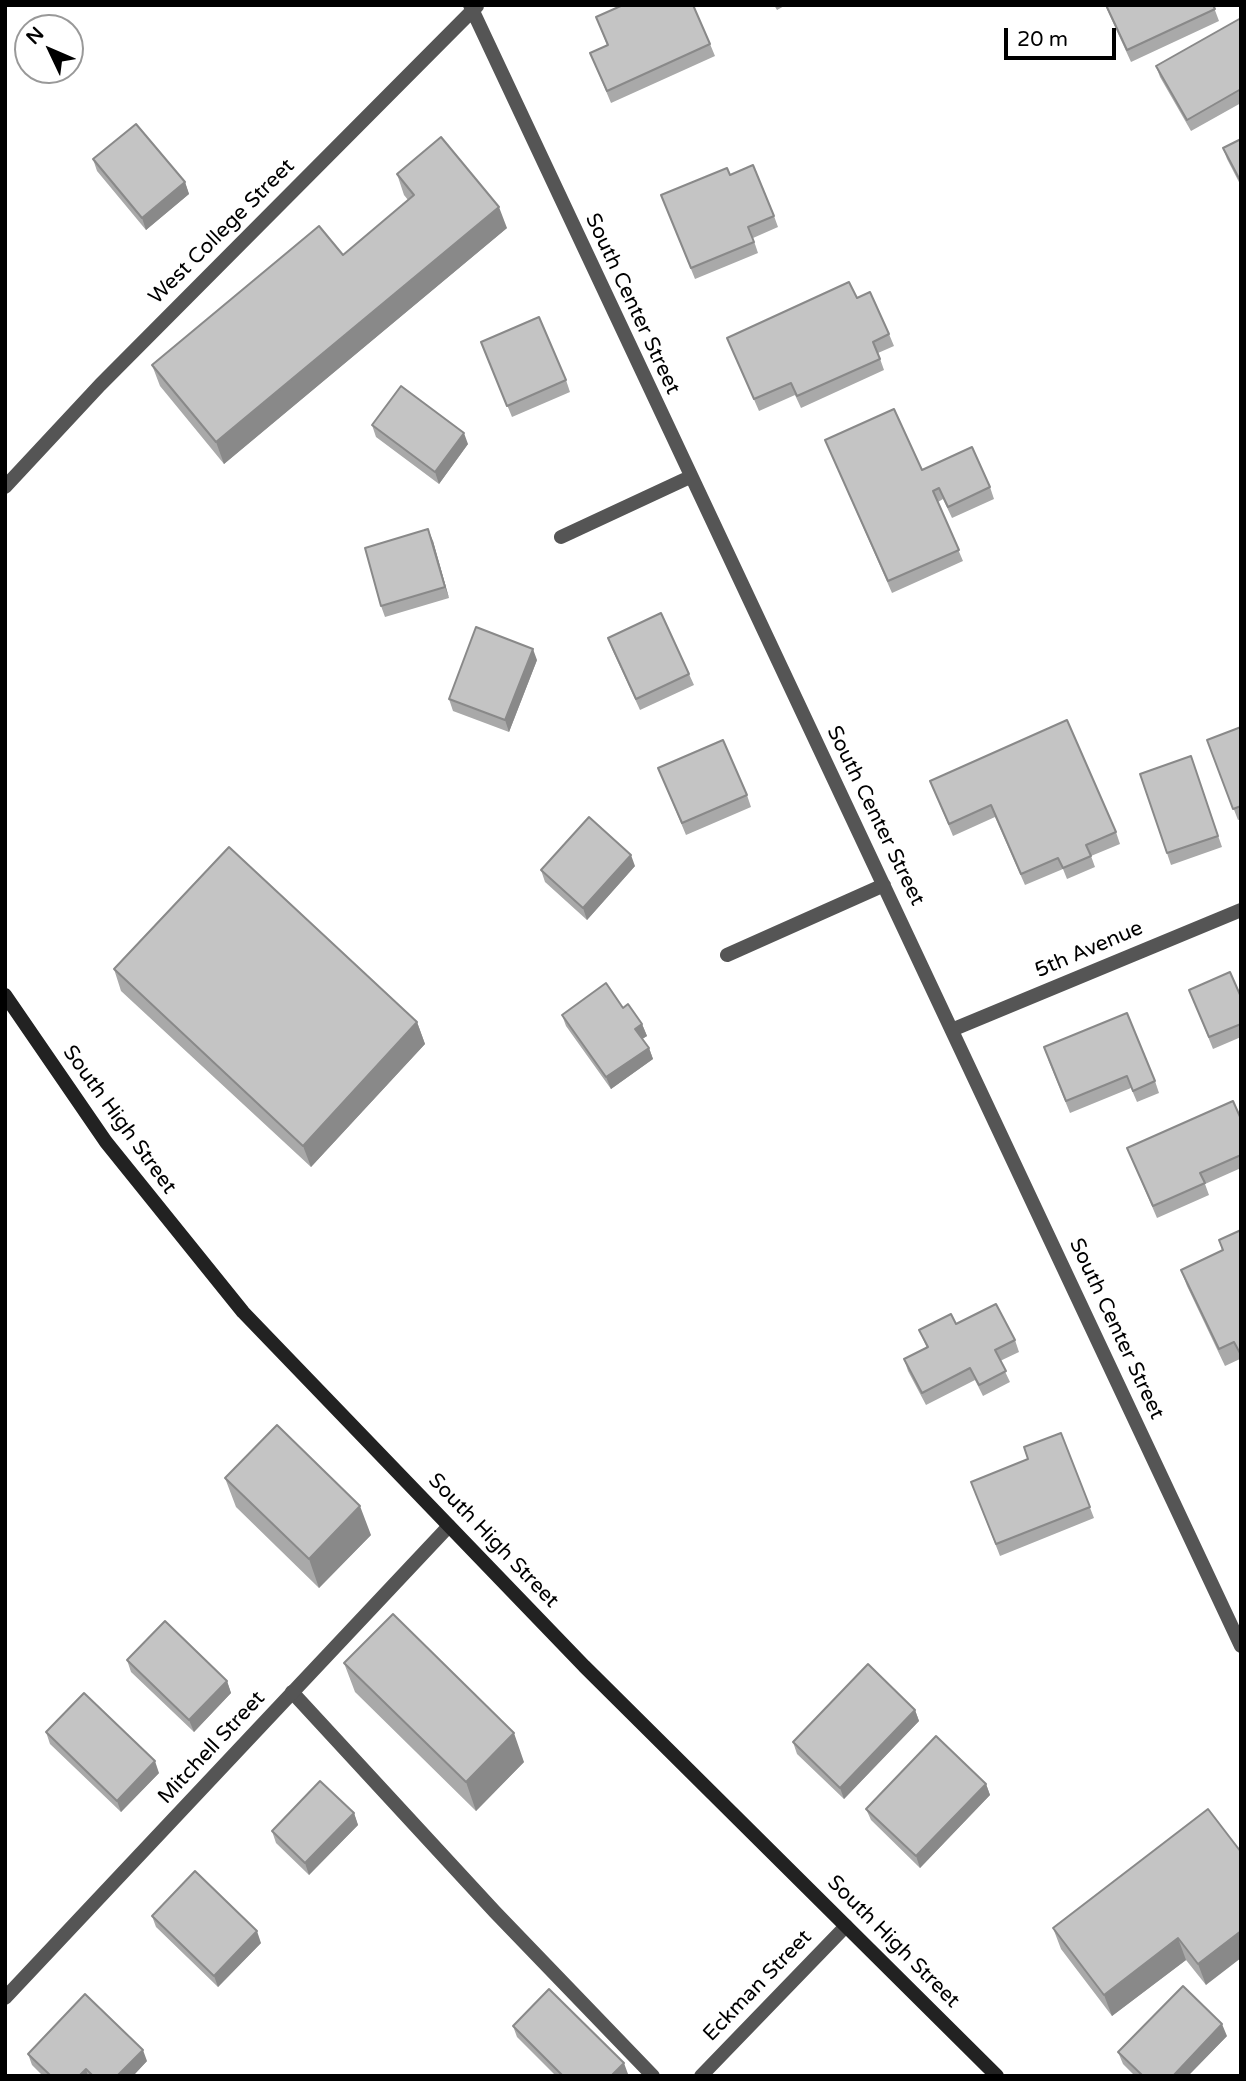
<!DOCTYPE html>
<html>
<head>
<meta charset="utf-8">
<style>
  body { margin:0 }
  #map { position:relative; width:1246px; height:2081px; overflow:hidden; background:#fff; font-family:"Varela Round",sans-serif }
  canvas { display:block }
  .frame { position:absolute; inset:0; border:7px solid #000; pointer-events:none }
  .north { position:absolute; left:14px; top:14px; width:70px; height:70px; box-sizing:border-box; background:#fff; border:2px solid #999; border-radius:50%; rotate:314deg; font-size:19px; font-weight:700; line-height:28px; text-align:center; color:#000 }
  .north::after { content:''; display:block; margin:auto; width:24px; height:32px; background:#000; clip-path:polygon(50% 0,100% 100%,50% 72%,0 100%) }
  .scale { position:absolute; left:1004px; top:28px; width:112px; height:32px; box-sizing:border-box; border:4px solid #000; border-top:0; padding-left:9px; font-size:21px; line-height:24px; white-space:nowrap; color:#000; -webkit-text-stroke:5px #fff; paint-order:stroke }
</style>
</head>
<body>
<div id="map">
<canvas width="1246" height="2081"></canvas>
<div class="frame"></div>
<div class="north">N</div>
<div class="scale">20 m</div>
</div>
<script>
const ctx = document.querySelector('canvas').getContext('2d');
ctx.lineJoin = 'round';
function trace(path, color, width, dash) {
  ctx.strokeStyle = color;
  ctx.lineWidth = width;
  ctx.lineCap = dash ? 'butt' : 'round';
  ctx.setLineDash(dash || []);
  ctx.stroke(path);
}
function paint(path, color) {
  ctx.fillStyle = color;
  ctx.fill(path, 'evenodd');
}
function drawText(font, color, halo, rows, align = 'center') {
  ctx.font = font + ' "Varela Round",sans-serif';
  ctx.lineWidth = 5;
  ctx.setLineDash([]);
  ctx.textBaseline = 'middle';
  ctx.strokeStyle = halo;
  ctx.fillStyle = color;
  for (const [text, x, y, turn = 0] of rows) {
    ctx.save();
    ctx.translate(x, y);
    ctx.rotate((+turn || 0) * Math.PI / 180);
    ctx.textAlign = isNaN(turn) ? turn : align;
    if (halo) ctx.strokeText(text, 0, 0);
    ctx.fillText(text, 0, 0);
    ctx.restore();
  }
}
const lane = new Path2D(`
  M292,1692l203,220 158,164`);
const street = new Path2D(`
  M470,5l771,1641
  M5,487l95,-102 377,-379
  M561,537l129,-60
  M727,955l157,-70
  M954,1029l287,-119
  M5,1998l444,-472
  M701,2076l145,-150`);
const secondary = new Path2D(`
  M5,995l101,147 137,170 341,354 413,410`);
const wall = new Path2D(`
  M774,5h12l-9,5z
  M1105,5h108l6,16 -88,41z
  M596,17l114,27 5,12 -104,47 -21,-50 17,-8z
  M1241,18v85l-50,28 -31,-54 -4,-11z
  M1241,139v47l-14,-27 -4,-11z
  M93,159l92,23 4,12 -43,36 -49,-59z
  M397,174l110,54 -283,236 -64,-78 -8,-21 191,-110 65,-55 -4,-5z
  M730,175l44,41 4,11 -25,11 5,15 -63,26 -34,-84z
  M857,298l32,36 5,12 -16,7 6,17 -83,38 -6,-13 -36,16 -32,-73z
  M481,342l85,38 4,12 -58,25z
  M372,425l96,19 -29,40 -63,-47z
  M825,440l97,30 68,17 4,12 -42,19 -9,-19 -5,3 25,59 -71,32z
  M433,541l16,57 -64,19 -4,-11z
  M608,638l81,36 5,11 -54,25 -28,-61z
  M537,660l-28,72 -56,-21 -4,-12z
  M1241,727v92l-3,1 -31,-80z
  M1191,756l31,91 -51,18 -31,-91z
  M658,768l89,27 4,12 -65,28z
  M930,781l186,51 4,12 -29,12 4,11 -28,12 -4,-10 -38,16 -30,-68 -42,19z
  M635,866l-48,54 -42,-38 -4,-12z
  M114,969l303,53 8,22 -114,123 -190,-176z
  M1189,990l52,7v40l-28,12z
  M623,1008l19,16 5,12 -5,3 7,9 4,11 -42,30 -45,-63 -4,-11z
  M1048,1059l107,22 4,12 -22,9 -6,-14 -61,25z
  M1241,1119v49l-36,16 4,11 -52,23 -30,-70z
  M1241,1230v129h-1l-15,7 -38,-80 -6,-16 41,-20 -3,-10z
  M956,1324l59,16 4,12 -19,9 10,21 -27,14 -8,-16 -49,25 -18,-34 -4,-12 23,-11 -8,-18z
  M1061,1433l33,85 -94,38 -29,-74 57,-23z
  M225,1478l146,57 -52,53 -83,-81z
  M127,1660l100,21 4,12 -37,39 -63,-60z
  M344,1663l180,99 -48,49 -121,-119z
  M915,1710l4,11 -75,78 -47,-45 -4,-12z
  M46,1732l113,41 -38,39 -71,-68z
  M986,1784l4,11 -70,73 -49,-48 -5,-11z
  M354,1813l4,12 -49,50 -33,-32 -4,-12z
  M1241,1852l-35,133 -20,-25 -74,56 -51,-67 -8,-21z
  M152,1916l109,27 -43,44 -62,-60z
  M513,2026l115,48 -2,2h-70l-39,-39z
  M1227,2036l-39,40h-53l-12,-12 -5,-12z
  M28,2054l119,7 -14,15h-90l-11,-11z`);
const shadedWall = new Path2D(`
  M185,182l4,12 -43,36 -4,-12z
  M499,207l8,21 -283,236 -8,-22z
  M464,433l4,11 -29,40 -4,-12z
  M428,529l5,12 16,57 -4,-11z
  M533,649l4,11 -28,72 -4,-12z
  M631,855l4,11 -48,54 -4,-12z
  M417,1022l8,22 -114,123 -8,-21z
  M642,1024l5,12 -8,5 -4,-12z
  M649,1048l4,11 -42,30 -5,-12z
  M360,1506l11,29 -52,53 -10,-29z
  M227,1681l4,12 -37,39 -5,-12z
  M915,1710l4,11 -75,78 -4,-11z
  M514,1733l10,29 -48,49 -10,-29z
  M155,1761l4,12 -38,39 -4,-11z
  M986,1784l4,11 -70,73 -4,-12z
  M354,1813l4,12 -49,50 -4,-12z
  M257,1931l4,12 -43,44 -4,-11z
  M1241,1931v27l-35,27 -8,-21z
  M1178,1938l8,22 -74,56 -8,-21z
  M1222,2024l5,12 -39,40h-15z
  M143,2050l4,11 -14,15h-16z
  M624,2063l4,11 -2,2h-15z
  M86,2069l2,7h-9z`);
const building = new Path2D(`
  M623,5h70l17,39 -103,47 -17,-38 18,-8 -12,-28z
  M1106,5h107l2,4 -88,41z
  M1241,18v71l-54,31 -31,-54z
  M136,124l49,58 -43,36 -49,-59z
  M441,137l58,70 -283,235 -64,-77 167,-139 24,29 71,-60 -17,-21z
  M1241,139v43l-18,-34z
  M753,165l21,51 -26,11 6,15 -63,26 -30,-73 66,-27 3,7z
  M849,282l8,16 13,-6 19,42 -16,8 7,17 -83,37 -6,-13 -37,16 -27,-61z
  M539,317l27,63 -59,26 -26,-64z
  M401,386l63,47 -29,39 -63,-47z
  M894,409l28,61 50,-23 18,40 -42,20 -9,-19 -6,3 26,59 -71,31 -63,-141z
  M428,529l17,58 -64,19 -16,-58z
  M661,613l28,61 -53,25 -28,-61z
  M476,627l57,22 -28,71 -56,-21z
  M1067,720l49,112 -30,13 5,11 -28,12 -5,-10 -37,16 -30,-69 -42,19 -19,-43z
  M1241,727v79l-8,3 -26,-69z
  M723,740l24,55 -65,28 -24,-55z
  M1191,756l27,80 -51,17 -27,-79z
  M589,817l42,38 -48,53 -42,-38z
  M229,847l188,175 -114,124 -189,-177z
  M1230,972l11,25v27l-32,13 -20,-47z
  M606,983l17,25 5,-4 14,20 -7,5 14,19 -43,29 -44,-62z
  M1127,1013l28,68 -22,10 -6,-15 -61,25 -22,-54z
  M1233,1101l8,18v36l-41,18 5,10 -52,23 -26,-58z
  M1241,1230v125l-7,-13 -15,7 -38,-79 42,-20 -4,-10z
  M996,1304l19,36 -20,10 11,21 -27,14 -9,-17 -48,25 -18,-34 24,-12 -9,-17 32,-16 5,10z
  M277,1425l83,81 -51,53 -84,-81z
  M1061,1433l29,74 -94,37 -25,-62 57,-23 -4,-12z
  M393,1614l121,119 -48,49 -122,-119z
  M165,1621l62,60 -38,39 -62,-60z
  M868,1664l47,46 -75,78 -47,-46z
  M84,1693l71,68 -38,40 -71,-69z
  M936,1736l50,48 -70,72 -50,-47z
  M320,1781l34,32 -49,50 -33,-32z
  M1208,1809l33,43v79l-43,33 -20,-26 -74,57 -51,-67z
  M195,1871l62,60 -43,45 -62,-60z
  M1183,1986l39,38 -49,52h-30l-25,-24z
  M549,1989l75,74 -13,13h-48l-50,-50z
  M85,1994l58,56 -26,26h-24l-7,-7 -7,7h-28l-23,-22z`);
const streetNames = [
  ["West College Street",222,232,-45],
  ["South Center Street",632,304,65],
  ["South Center Street",875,816,64],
  ["5th Avenue",1089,950,-23],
  ["South High Street",119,1120,54],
  ["South Center Street",1116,1329,65],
  ["South High Street",493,1541,46],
  ["Mitchell Street",212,1748,-47],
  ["South High Street",893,1942,45],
  ["Eckman Street",758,1986,-46]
];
trace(lane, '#555', 14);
trace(street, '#555', 14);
trace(secondary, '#222', 14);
paint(wall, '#a9a9a9');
paint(shadedWall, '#898989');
paint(building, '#c4c4c4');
trace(building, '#898989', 2);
drawText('21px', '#000', '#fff', streetNames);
</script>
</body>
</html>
